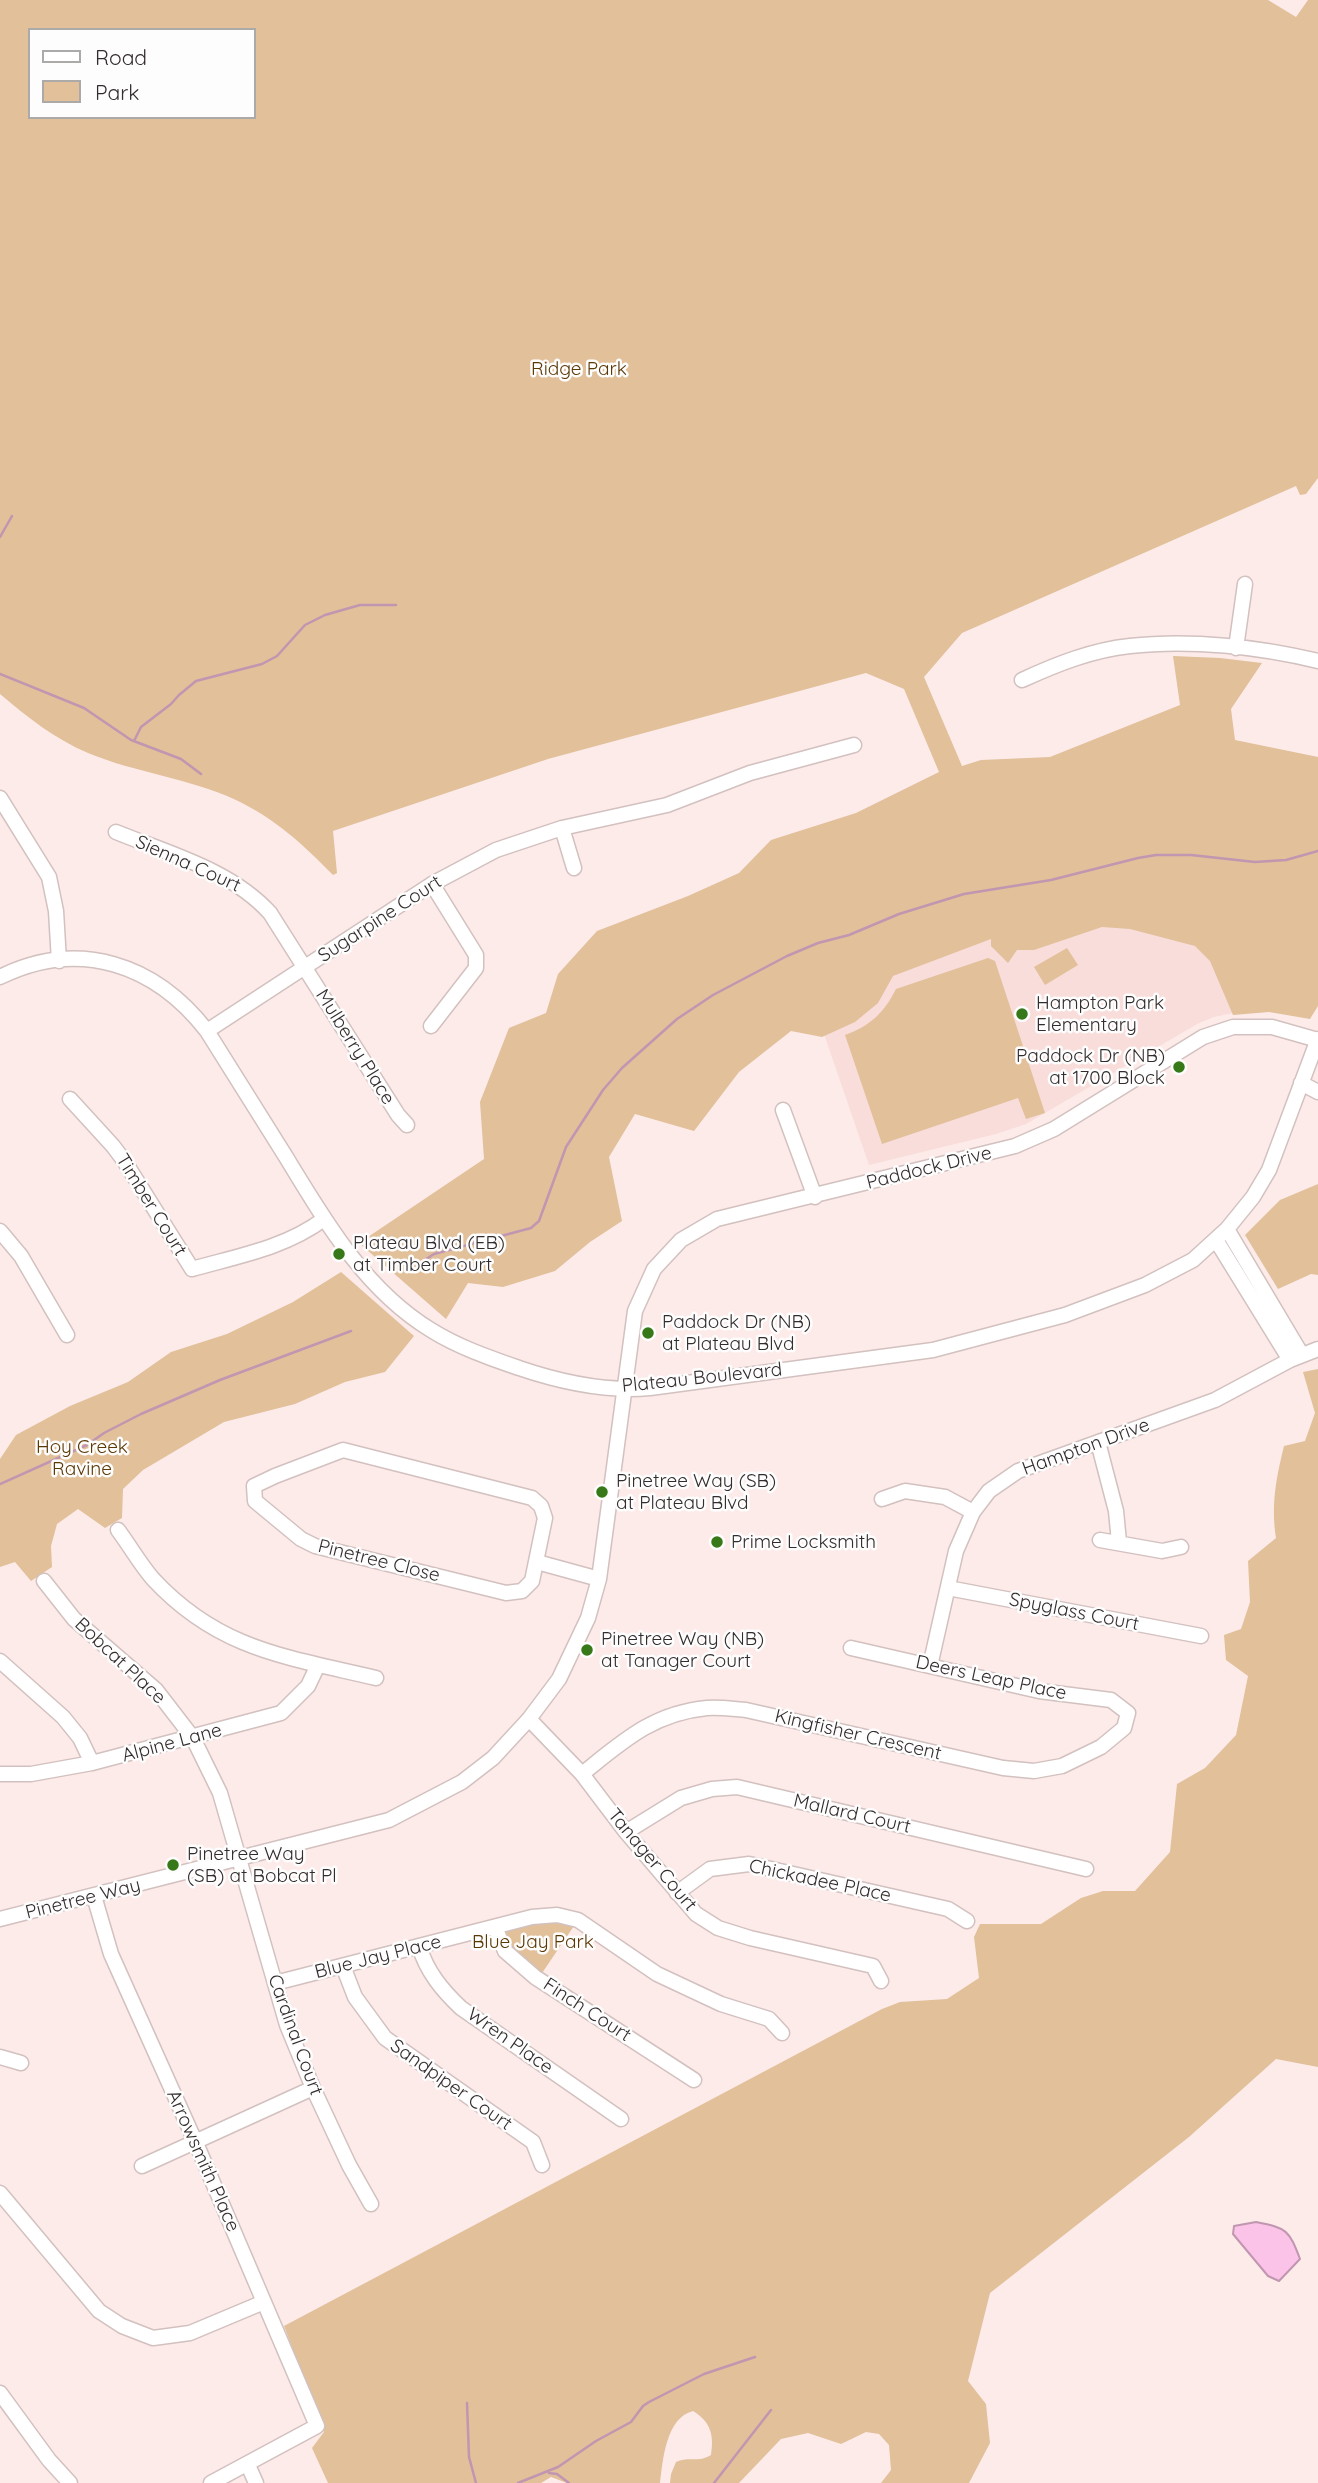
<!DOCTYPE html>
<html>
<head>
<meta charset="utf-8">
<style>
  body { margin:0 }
  #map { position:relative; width:1318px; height:2483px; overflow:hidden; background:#fdebea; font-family:Quicksand,sans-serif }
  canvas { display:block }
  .legend { position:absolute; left:28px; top:28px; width:228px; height:91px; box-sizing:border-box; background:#fdfdfd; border:2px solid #aca9a9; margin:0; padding:9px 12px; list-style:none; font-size:21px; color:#332c2c }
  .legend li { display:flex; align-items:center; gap:14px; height:35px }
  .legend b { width:35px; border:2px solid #aca9a9 }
</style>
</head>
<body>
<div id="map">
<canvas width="1318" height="2483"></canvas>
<ul class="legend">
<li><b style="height:9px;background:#fff"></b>Road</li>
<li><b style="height:19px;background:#e1c09a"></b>Park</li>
</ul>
</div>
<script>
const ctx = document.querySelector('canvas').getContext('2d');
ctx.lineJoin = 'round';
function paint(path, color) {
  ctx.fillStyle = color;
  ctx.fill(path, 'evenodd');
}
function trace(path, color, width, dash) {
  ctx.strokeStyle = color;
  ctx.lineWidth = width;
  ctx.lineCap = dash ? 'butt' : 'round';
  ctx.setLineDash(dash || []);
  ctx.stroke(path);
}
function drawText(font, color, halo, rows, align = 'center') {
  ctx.font = font + ' Quicksand,sans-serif';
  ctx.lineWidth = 5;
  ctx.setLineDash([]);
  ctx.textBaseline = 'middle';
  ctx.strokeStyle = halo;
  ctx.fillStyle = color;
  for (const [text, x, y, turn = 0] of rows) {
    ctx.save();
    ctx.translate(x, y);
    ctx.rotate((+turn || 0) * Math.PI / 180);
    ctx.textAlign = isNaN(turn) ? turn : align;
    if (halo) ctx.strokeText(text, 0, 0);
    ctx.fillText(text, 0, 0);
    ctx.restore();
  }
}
const built = new Path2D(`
  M980,912l223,19 45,79 -34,7 -15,6 -173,101 -30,10 -127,31 -55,-160 60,-27z`);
const green = new Path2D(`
  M0,0h1268l28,17 12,-17h10v478l-12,16 -6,1 -4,-9 -334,147 -38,44 38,89 19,-6 69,-3 130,-52 -7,-49 47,2 42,5 -31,46 4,31 83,17v249l-8,13 -41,-7 -36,3 -23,-54 -15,-15 -65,-17 -28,-2 -68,23h-17l-9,13 -17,-17v-7l-98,37 -15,27 -23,19 -33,15 -31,-6 -52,41 -45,59 -59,-17 -26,43 13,64 -32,21 -35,29 -52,16 -35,-4 -22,36 -87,-76 125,-84 -4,-57 29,-74 37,-15 12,-39 39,-43 91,-35 51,-23 32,-33 85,-27 83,-41 -35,-83 -38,-16 -318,86 -215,72 4,42 -4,2c-29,-30 -59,-57 -97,-75 -47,-22 -100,-27 -148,-47 -33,-14 -61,-36 -88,-59zM30,30h224v87h-224z
  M1067,948l11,17 -33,20 -11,-18z
  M988,958l7,3 50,152 -19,6 -8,-21 -136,46 -37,-109c25,-9 39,-22 51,-46z
  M1318,1184v91l-7,-1 -33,15 -33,-54 35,-35z
  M341,1272l73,64 -29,36 -40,10 -50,22 -71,18 -81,48 -20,19 -1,29 -17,10 -27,-19 -21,15 -6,22 1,21 -21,14 -16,-19 -15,5v-108l16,-24 54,-29 58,-24 43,-30 56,-18 66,-32z
  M1318,1369v698l-42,-8 -87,78 -199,156 -22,88 18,23 4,39 -21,40h-88l10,-13 -2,-25 -10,-11 -13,-2 -25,12 -33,-11 -27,6 -42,44h-69l1,-9 5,-12c12,-6 23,1 35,-7 3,-20 0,-33 -18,-44 -27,7 -30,48 -33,72h-93l-16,-6 -10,6h-213l-16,-35 12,-16 -40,-106 598,-317 18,-7 47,-3 32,-21 -5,-41 6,-13h61l40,-26 22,-7h32l35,-39 7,-68 28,-16 31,-33 12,-59 -22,-16 -2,-25 17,-6 9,-27 -2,-41 28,-23c-5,-34 0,-59 8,-92l21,-5 10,-28 -12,-41z
  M578,1920l-40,59 -33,-28 -10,-24z`);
const water = new Path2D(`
  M1256,2222c31,6 33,8 44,37l-21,22 -11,-5 -35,-42 1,-8z`);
const stream = new Path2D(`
  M0,537l12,-21
  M0,674l84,34 47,32 50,19 20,15
  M134,741l7,-14 30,-23 8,-9 17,-14 66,-17 15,-8 28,-31 20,-10 35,-10h36
  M420,1263l14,-9 97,-26 8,-7 27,-74 37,-57 19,-22 55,-49 36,-24 74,-39 31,-13 31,-8 50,-21 65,-20 87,-14 87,-22 18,-3h35l64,7 31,-2 32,-9
  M0,1484l87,-39 17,-12 37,-19 79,-34 131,-49
  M467,2403l2,54 7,26
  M549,2473l8,1 12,9
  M518,2483l40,-16 38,-26 35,-19 12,-16 6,-4 55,-28 51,-17
  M714,2483l57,-73`);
const minor = new Path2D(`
  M1236,648l9,-64
  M1022,680c35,-16 70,-30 108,-34 60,-7 130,1 188,15
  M0,798l49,79 7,34 3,50
  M562,828l12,40
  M116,832c54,22 115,38 154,81l128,202 9,10
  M0,977c79,-39 155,-13 207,54 26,42 53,84 79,126 39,64 79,133 145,173 27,17 59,28 88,38 41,14 87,24 131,20l283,-38 132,-35 80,-30 48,-25 34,-31 26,-32 16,-27 49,-131
  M431,1026l45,-58v-13l-44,-71
  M207,1031l225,-147 64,-34 66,-22 105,-23 83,-32 104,-28
  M1301,1083l17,9
  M70,1099l43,47 12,16 67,107c46,-13 93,-21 132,-50
  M783,1110l32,87
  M1227,1229l75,126
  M0,1231l21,25 46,79
  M1216,1240l74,120
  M1098,1442l18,69 3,31
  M343,1450l189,48 9,8 4,12 -13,63 -10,10 -16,2 -191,-47 -14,-7 -46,-38 -1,-15 21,-10z
  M882,1499l23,-8 40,6 28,15
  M118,1530c12,16 22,34 35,49 66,71 134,78 223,99
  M1100,1540l62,11 19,-4
  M537,1562l62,17
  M44,1581l30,38 82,71 37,48 27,55 67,232 26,63 36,77 22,39
  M948,1588l253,48
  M0,1661l63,56 17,21 12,25
  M930,1666l26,-115 17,-39 16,-21 29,-20 197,-71 75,-40 28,-11
  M529,1719l53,55 44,58 70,82 22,14 32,10 123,28 8,15
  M0,1774h31l61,-11 189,-50 27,-27 10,-21
  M582,1774c40,-32 71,-61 125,-66 12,-1 26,1 39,2l257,58 31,3 28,-5 39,-19 23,-19 4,-15 -17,-13 -72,-9 -188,-43
  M626,1832l55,-34 31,-9 25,-2 349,82
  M677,1893l33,-24 39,-5 199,45 19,12
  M94,1896l17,58 88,196 118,276 -106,57
  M0,1919l389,-99 73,-38 31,-24 36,-39 30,-40 29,-61 11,-39 36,-268 19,-42 27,-29 36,-21 298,-73 39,-17 149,-92 30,-10h39l46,13
  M495,1927l10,24 30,26 159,103
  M419,1946c8,26 23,44 42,62l160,111
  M343,1966l12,31 30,41 148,104 9,23
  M275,1983l257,-66 25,-2 21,5 79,54 64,30 48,15 13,14
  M0,2057l21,6
  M142,2166l171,-78
  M0,2193l99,118 23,15 31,12 37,-5 74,-31
  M0,2393l49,67 21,23
  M248,2465l8,18`);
const markers = [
  [1022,1014,7,"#377918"],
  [1179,1067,7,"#377918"],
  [339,1254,7,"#377918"],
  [648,1333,7,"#377918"],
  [602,1492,7,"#377918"],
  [717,1542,7,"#377918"],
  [587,1650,7,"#377918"],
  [173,1865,7,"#377918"]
];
const parkNames = [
  ["Ridge Park",579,369],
  ["Hoy Creek",82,1447],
  ["Ravine",82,1469],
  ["Blue Jay Park",533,1942]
];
const streetNames = [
  ["Sienna Court",188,864,24],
  ["Sugarpine Court",380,919,-33],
  ["Mulberry Place",355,1047,58],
  ["Paddock Drive",929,1168,-14],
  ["Timber Court",151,1205,58],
  ["Plateau Boulevard",702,1378,-6],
  ["Hampton Drive",1086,1447,-20],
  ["Pinetree Close",379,1561,14],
  ["Spyglass Court",1074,1612,11],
  ["Bobcat Place",120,1661,43],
  ["Deers Leap Place",991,1678,12],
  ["Kingfisher Crescent",858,1735,13],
  ["Alpine Lane",172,1743,-15],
  ["Mallard Court",852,1814,13],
  ["Tanager Court",652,1860,50],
  ["Chickadee Place",820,1881,12],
  ["Pinetree Way",83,1899,-14],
  ["Blue Jay Place",378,1957,-14],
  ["Finch Court",587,2010,33],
  ["Cardinal Court",295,2035,70],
  ["Wren Place",510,2041,35],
  ["Sandpiper Court",451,2085,35],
  ["Arrowsmith Place",203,2161,66]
];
const poiNames = [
  ["Hampton Park",1036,1003],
  ["Elementary",1036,1025],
  ["Paddock Dr (NB)",1165,1056,"right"],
  ["at 1700 Block",1165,1078,"right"],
  ["Plateau Blvd (EB)",353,1243],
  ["at Timber Court",353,1265],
  ["Paddock Dr (NB)",662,1322],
  ["at Plateau Blvd",662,1344],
  ["Pinetree Way (SB)",616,1481],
  ["at Plateau Blvd",616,1503],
  ["Prime Locksmith",731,1542],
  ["Pinetree Way (NB)",601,1639],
  ["at Tanager Court",601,1661],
  ["Pinetree Way",187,1854],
  ["(SB) at Bobcat Pl",187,1876]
];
paint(built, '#f8ddda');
paint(green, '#e1c09a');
paint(water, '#fcc3e8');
trace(water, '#c096b0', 2);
trace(stream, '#c096b0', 2.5);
trace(minor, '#d2c1bf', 17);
trace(minor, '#fff', 14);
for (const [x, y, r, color] of markers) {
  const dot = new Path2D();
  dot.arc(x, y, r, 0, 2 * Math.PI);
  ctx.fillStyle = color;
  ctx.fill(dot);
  trace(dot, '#fdfdfd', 2.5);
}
drawText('19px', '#5b3804', '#fdfdfd', parkNames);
drawText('19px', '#332c2c', '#fdfdfd', streetNames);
drawText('19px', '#332c2c', '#fdfdfd', poiNames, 'left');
</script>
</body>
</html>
